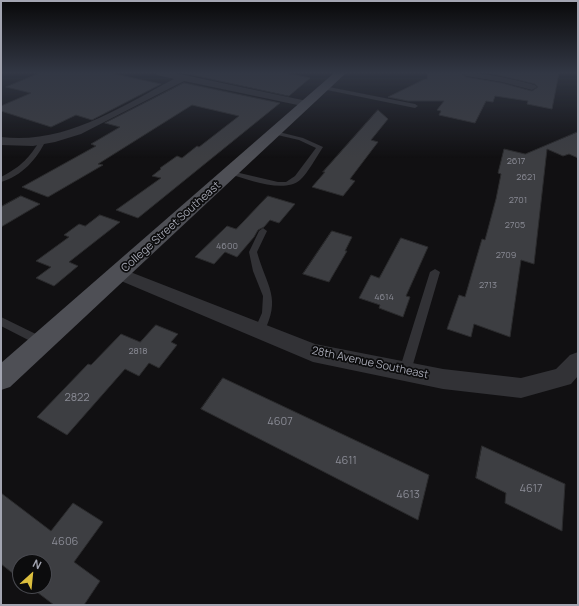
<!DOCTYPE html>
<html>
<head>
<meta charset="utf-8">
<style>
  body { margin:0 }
  #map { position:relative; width:579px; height:606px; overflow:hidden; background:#111012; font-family:Manrope,sans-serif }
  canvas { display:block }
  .frame { position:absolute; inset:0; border:2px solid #a3a5b1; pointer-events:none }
  .north { position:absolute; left:12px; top:554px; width:40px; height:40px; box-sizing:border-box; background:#0c0c0d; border:1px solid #48494f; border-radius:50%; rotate:27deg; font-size:11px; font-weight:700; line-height:16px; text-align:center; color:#a3a5b1 }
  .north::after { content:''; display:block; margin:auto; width:14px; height:18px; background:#dcbf3e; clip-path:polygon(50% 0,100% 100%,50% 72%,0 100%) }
</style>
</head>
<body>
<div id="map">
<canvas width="579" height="606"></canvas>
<div class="frame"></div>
<div class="north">N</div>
</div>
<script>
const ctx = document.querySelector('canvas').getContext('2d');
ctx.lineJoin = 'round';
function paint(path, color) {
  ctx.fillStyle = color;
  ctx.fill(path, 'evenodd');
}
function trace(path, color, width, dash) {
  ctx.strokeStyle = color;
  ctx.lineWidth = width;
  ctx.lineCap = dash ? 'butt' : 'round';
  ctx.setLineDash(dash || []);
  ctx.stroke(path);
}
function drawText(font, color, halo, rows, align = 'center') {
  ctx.font = font + ' Manrope,sans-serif';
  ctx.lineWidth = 3.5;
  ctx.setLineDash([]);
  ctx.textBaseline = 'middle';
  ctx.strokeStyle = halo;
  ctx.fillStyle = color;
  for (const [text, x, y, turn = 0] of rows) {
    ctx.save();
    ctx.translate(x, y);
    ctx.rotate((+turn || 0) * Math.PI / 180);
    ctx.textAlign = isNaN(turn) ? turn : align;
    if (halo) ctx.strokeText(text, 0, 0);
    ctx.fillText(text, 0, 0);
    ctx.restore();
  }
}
const building = new Path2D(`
  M40,73h70l51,11 -69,36 -16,-5 -25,12 -50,-16v-5l30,-13 -25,-6z
  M184,73h101l25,5 -21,18z
  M428,73h33l5,4 36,6 30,8 6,-4 -3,-3 -46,-11h70l-7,36 -25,-5 1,-3 -33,-5 -2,6 -7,-1 -11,22 -36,-8 2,-4 -4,-1 7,-9h-36l-20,-4 37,-18h2z
  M184,83l96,20 -142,115 -22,-8 45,-32 -9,-2 9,-7 -1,-1 17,-12 5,2 15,-12 2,1 40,-31 -47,-11 -94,59 5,1 -55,32 -26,-10 74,-41 -5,-2 29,-17 -15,-4z
  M378,110l10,9 -17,21 7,2 -25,33 -3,4 5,2 -12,15 -31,-9 13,-15h-2z
  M578,132v26l-9,-4 -6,2 -16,-7 -13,115 -13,-4 -11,77 -36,-13 -3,13 -24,-8 12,-34 6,2 17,-58 3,1 11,-41 5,-25 -3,-1 6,-24 21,5z
  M21,196l19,8 -39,23v-20z
  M268,196l27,8 -16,19 -9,-3 -6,7 -6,3 -4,7 -17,20 -12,-5 -11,12 -19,-7 32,-31 9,3z
  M100,215l20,7 -51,40 9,4 -24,20 -18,-8 15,-11 -15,-6 33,-24 -5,-2 15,-11 6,2z
  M332,231l20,6 -7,14h2l-18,31 -26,-8z
  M401,238l27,9 -22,49 4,1 -7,20 -24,-9 1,-3 -21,-7 12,-23 8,3z
  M156,325l22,9 -7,8 6,3 -18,23 -10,-5 -10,13 -14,-7 -58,66 -30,-18 51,-53 3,1 30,-31 19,8z
  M223,378l206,97 -11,45 -217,-111z
  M482,446l83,38 -3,47 -57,-28 1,-10 -30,-15z
  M1,493l50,38 22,-28 30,19 -29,40 26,19 -16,24h-30l-25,-19h15v-24h-24v17l-19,-15z`);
const lane = new Path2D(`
  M324,86l91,18 3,2 -3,2 -93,-19v-2z
  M275,131l28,7 20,9c-6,9 -15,26 -23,33 -16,14 -53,-1 -71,-6v-2l2,-1 47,11h8l9,-6 21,-28 -17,-8 -26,-6v-2z
  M41,139l5,1c-9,19 -24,36 -45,42v-5c21,-11 28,-19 40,-38z
  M263,228l4,3 -10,21c10,36 25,45 6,82l-4,1 -4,-1 -1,-3 8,-18 1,-17 -10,-25 -4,-19 10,-21z
  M435,269l5,3 -29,99 -2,4 -4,1 -4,-1 -2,-4 31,-99z
  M1,317l45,22 1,3 -1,3 -4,1 -4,-1 -37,-19z`);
const street = new Path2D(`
  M156,73h19l132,28 5,3 -5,3 -123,-26 -103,53 -26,8 -22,4 -32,-1v-8c64,8 119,-30 173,-58l-17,-4z
  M462,73c27,0 47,5 73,12l2,2 -5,3 -30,-8 -36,-6z
  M120,268l195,76 128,25 78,9 35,-9 14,-14 8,-3v24l-7,8 -50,14 -78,-9 -130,-27 -199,-84 -3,-4 3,-4z`);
const primary = new Path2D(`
  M334,73h12l-336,314 -9,3v-27z`);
const numberNames = [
  ["2617",516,161],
  ["2621",526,177],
  ["2701",518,200],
  ["2705",515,225],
  ["4600",227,246],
  ["2709",506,255],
  ["2713",488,285],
  ["4614",384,297],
  ["2818",138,351]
];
const streetNames = [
  ["College Street Southeast",171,227,-42],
  ["28th Avenue Southeast",370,363,12]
];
const nearNumbernames = [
  ["2822",77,398],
  ["4607",280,422],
  ["4611",346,461],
  ["4617",531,489],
  ["4613",408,495],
  ["4606",65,542]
];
paint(building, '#3d3e42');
trace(building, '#2b2b2d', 1);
paint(lane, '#323236');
paint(street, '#323236');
paint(primary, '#4e4f55');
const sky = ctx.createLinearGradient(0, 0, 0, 158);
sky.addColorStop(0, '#09090a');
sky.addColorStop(0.46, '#323744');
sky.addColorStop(1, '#32374400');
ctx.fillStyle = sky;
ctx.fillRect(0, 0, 579, 158);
drawText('9px', '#8a8b95', null, numberNames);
drawText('11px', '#a3a5b1', '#0c0c0d', streetNames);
drawText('11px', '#8a8b95', null, nearNumbernames);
</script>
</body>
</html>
